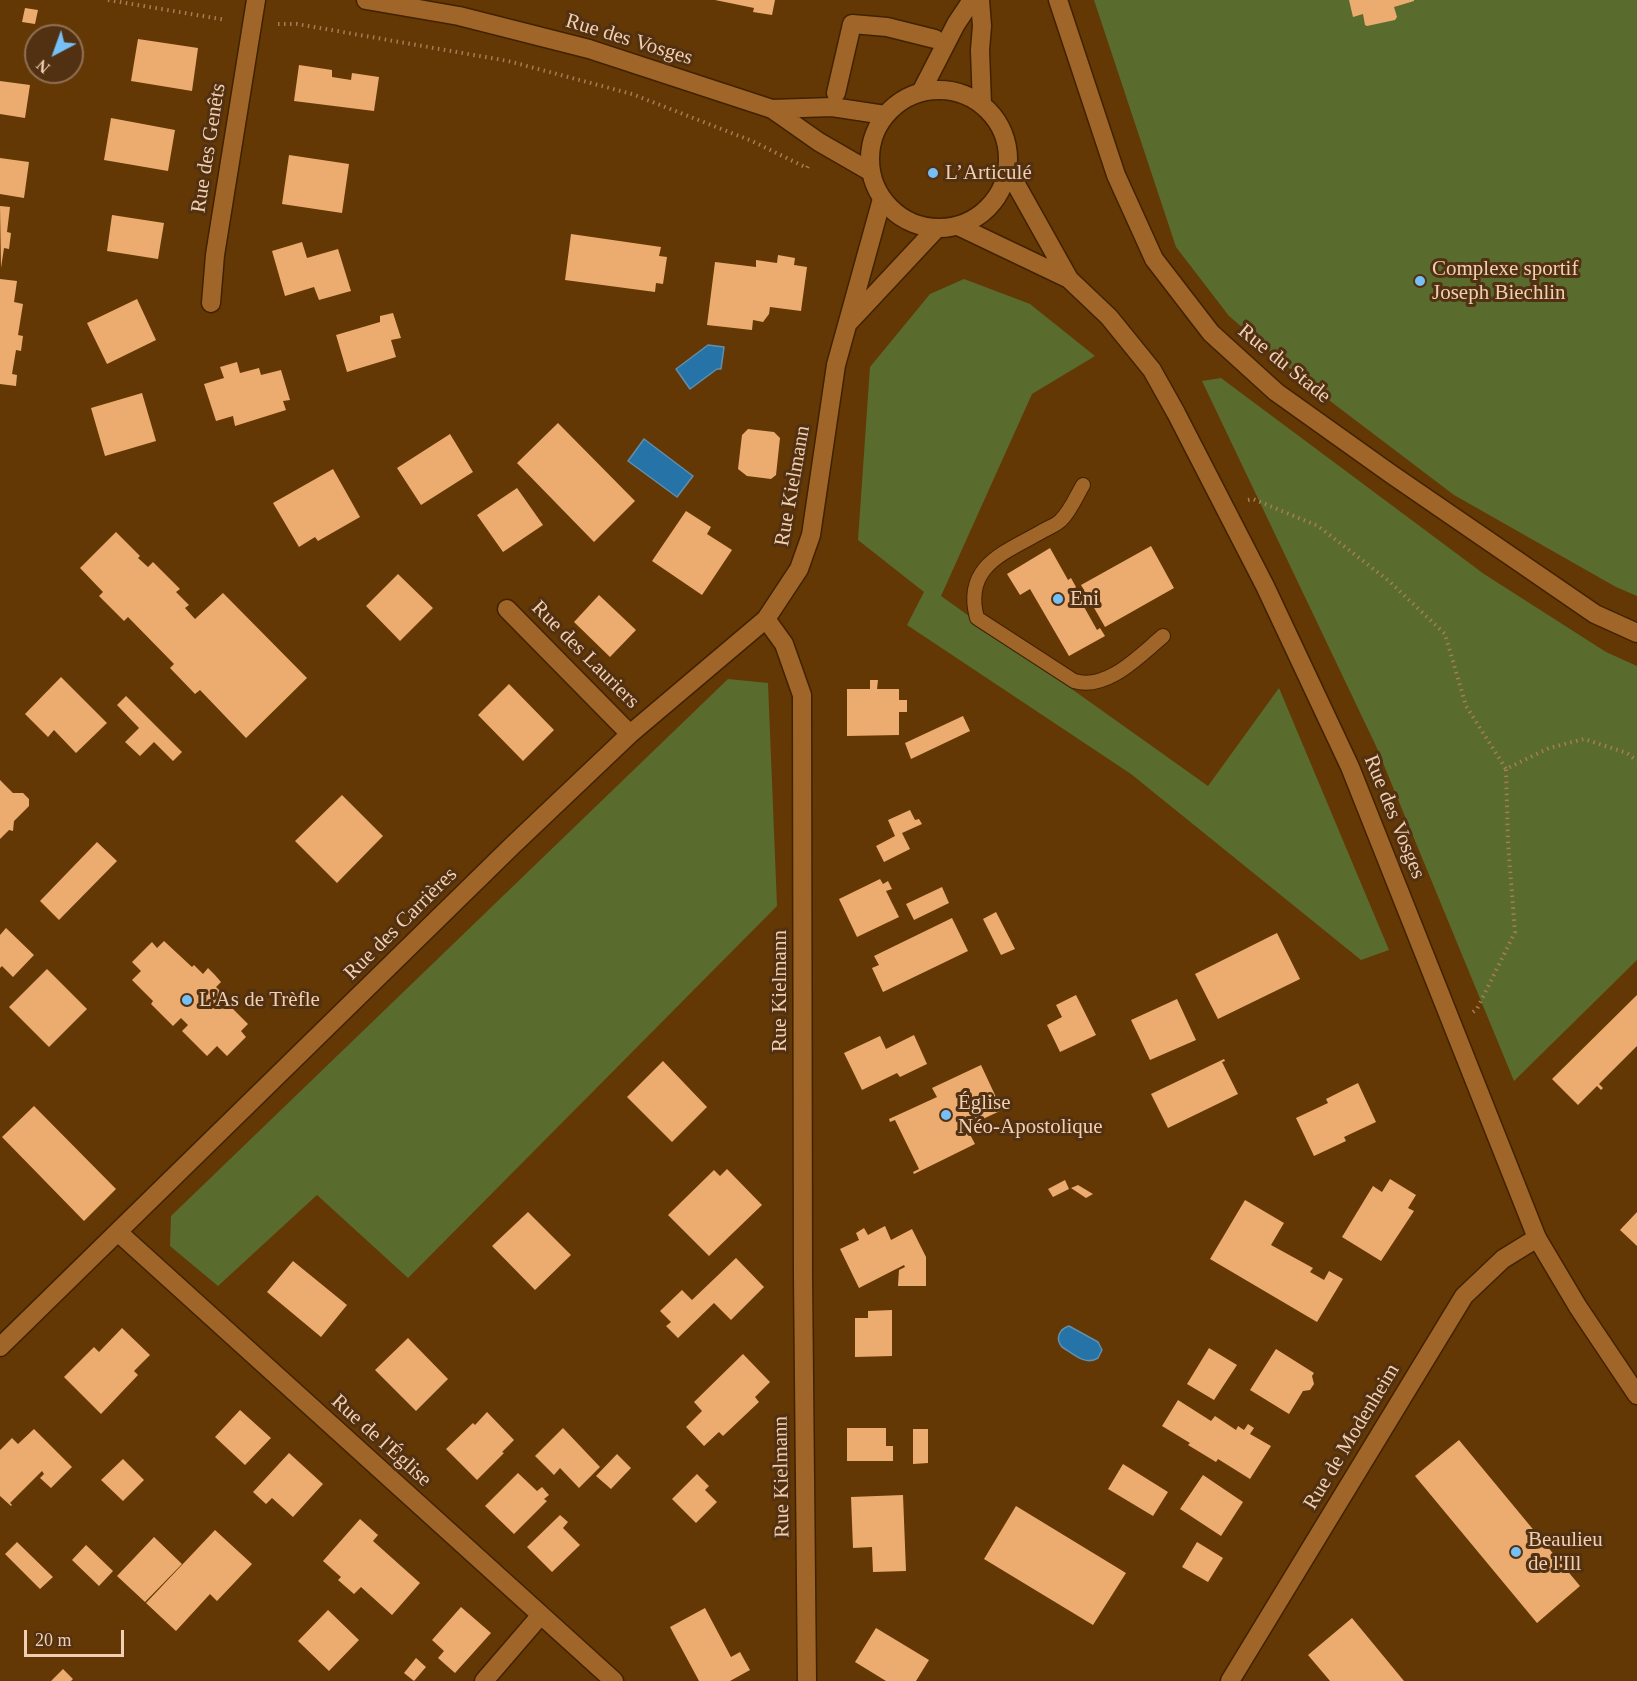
<!DOCTYPE html>
<html>
<head>
<meta charset="utf-8">
<style>
  body { margin:0 }
  #map { position:relative; width:1637px; height:1681px; overflow:hidden; background:#633804; font-family:Georgia,serif }
  canvas { display:block }
  .north { position:absolute; left:24px; top:24px; width:60px; height:60px; box-sizing:border-box; background:#513111; border:2px solid #917052; border-radius:50%; rotate:221deg; font-size:16px; font-weight:700; line-height:24px; text-align:center; color:#f0cfb3 }
  .north::after { content:''; display:block; margin:auto; width:21px; height:27px; background:#77bff7; clip-path:polygon(50% 0,100% 100%,50% 72%,0 100%) }
  .scale { position:absolute; left:24px; top:1630px; width:100px; height:27px; box-sizing:border-box; border:3px solid #f0cfb3; border-top:0; padding-left:8px; font-size:18px; line-height:21px; white-space:nowrap; color:#f0cfb3; -webkit-text-stroke:4px #513111; paint-order:stroke }
</style>
</head>
<body>
<div id="map">
<canvas width="1637" height="1681"></canvas>
<div class="north">N</div>
<div class="scale">20 m</div>
</div>
<script>
const ctx = document.querySelector('canvas').getContext('2d');
ctx.lineJoin = 'round';
function paint(path, color) {
  ctx.fillStyle = color;
  ctx.fill(path, 'evenodd');
}
function trace(path, color, width, dash) {
  ctx.strokeStyle = color;
  ctx.lineWidth = width;
  ctx.lineCap = dash ? 'butt' : 'round';
  ctx.setLineDash(dash || []);
  ctx.stroke(path);
}
function drawText(font, color, halo, rows, align = 'center') {
  ctx.font = font + ' Georgia,serif';
  ctx.lineWidth = 6;
  ctx.setLineDash([]);
  ctx.textBaseline = 'middle';
  ctx.strokeStyle = halo;
  ctx.fillStyle = color;
  for (const [text, x, y, turn = 0] of rows) {
    ctx.save();
    ctx.translate(x, y);
    ctx.rotate((+turn || 0) * Math.PI / 180);
    ctx.textAlign = isNaN(turn) ? turn : align;
    if (halo) ctx.strokeText(text, 0, 0);
    ctx.fillText(text, 0, 0);
    ctx.restore();
  }
}
const green = new Path2D(`
  M1094,0h543v596l-21,-9 -162,-92 -145,-110 -80,-69 -53,-69z
  M964,279l66,25 65,52 -63,38 -91,202 267,190 71,-98 110,262 -28,10 -230,-186 -224,-149 17,-33 -66,-52 12,-173 60,-73z
  M1221,378l263,196 122,78 31,14v294l-123,121 -138,-335 -174,-365z
  M728,679l40,4 9,223 -369,372 -91,-83 -99,91 -48,-40 1,-30z`);
const water = new Path2D(`
  M708,345l16,2 -3,22h-4l-27,20 -14,-20z
  M644,439l49,37 -16,21 -49,-36z
  M1069,1326l29,16 4,8 -4,8c-13,8 -24,-4 -36,-11 -7,-8 -3,-18 7,-21z`);
const building = new Path2D(`
  M715,0h60l-3,15 -19,-3 1,-4z
  M1349,0h65v1l-20,6 3,10 -2,3 -28,6 -2,-1 -2,-11 -10,3z
  M25,8l13,2 -3,14 -13,-2z
  M138,39l60,9 -6,43 -61,-10z
  M299,65l33,5v7l19,3 1,-7 27,4 -5,34 -80,-10z
  M0,81l30,4 -5,33 -25,-4z
  M111,118l64,12 -7,41 -64,-11z
  M289,155l60,9 -7,49 -60,-9z
  M0,158l29,4 -5,36 -24,-4z
  M0,206l10,1 -3,25 4,1 -2,16 -5,-1 -3,20z
  M112,215l52,8 -6,36 -51,-8z
  M571,234l90,13 -2,9 8,1 -4,27 -7,-1 -1,9 -90,-12z
  M302,242l5,16 31,-9 13,42 -32,9 -5,-13 -29,9 -13,-45z
  M778,255l17,3 -1,7 13,2 -6,44 -31,-4 -1,7 -6,8 -10,-2 -1,10 -45,-5 8,-63 41,5v-7l21,3z
  M0,279l17,2 -3,21 9,2 -5,31 5,1 -2,15 -5,-1 -4,24 5,1 -1,11 -16,-2z
  M137,299l19,41 -49,24 -20,-41z
  M393,313l8,25 -10,2 5,17 -49,15 -11,-37 44,-13v-6z
  M237,362l3,11 19,-5 2,7 20,-5 9,30 -7,1 3,9 -51,16 -2,-10 -17,5 -12,-37 20,-6 -4,-11z
  M142,393l14,48 -51,15 -14,-48z
  M558,423l77,78 -41,41 -77,-79z
  M748,429l26,3 6,6 -4,37 -5,4 -24,-3 -9,-7 4,-34z
  M450,434l23,38 -52,33 -24,-37z
  M333,469l27,48 -42,24 -3,-4 -16,10 -26,-44z
  M517,488l26,37 -40,27 -26,-37z
  M686,511l25,16 -4,7 25,16 -30,45 -50,-34z
  M116,532l24,24 -2,2 10,9 5,-5 27,27 -4,3 13,13 -4,3 10,11 28,-26 84,85 -61,60 -46,-48 -5,4 -25,-26 4,-4 -46,-47 -4,4 -25,-25 4,-4 -23,-24z
  M1151,546l23,42 -69,39 -24,-42z
  M1050,548l18,32 3,-2 5,9 -2,2 23,41 3,-2 5,8 -36,20 -39,-67 -10,6 -13,-21z
  M398,574l35,34 -33,33 -34,-35z
  M599,595l37,35 -26,27 -36,-35z
  M61,677l46,46 -31,30 -22,-23 -6,7 -23,-23z
  M870,680h8l-1,9h22v11h8v12h-8v23l-52,1v-47h23z
  M509,684l45,46 -31,31 -45,-46z
  M126,696l56,56 -9,9 -19,-19 -14,14 -15,-14 14,-14 -22,-23z
  M963,716l7,15 -59,28 -6,-16z
  M0,780l13,13h10l6,6v7l-15,15 -1,10 -4,-1 -9,9z
  M342,795l41,41 -46,47 -42,-42z
  M910,810l5,10 4,-1 3,5 -20,9 8,16 -26,13 -8,-16 19,-10 -7,-16z
  M97,842l20,19 -58,59 -19,-19z
  M880,879l3,5 5,-3 4,8 -6,2 13,26 -42,20 -18,-38z
  M942,887l7,16 -35,17 -8,-16z
  M996,912l19,37 -14,6 -18,-36z
  M952,918l16,33 -85,41 -11,-24 7,-3 -5,-9z
  M6,928l28,27 -21,22 -11,-11 -2,2v-33z
  M1277,933l23,46 -82,40 -23,-45z
  M164,941l28,26 2,-2 9,9 5,-6 6,6 7,8 -5,5 8,8 -2,3 26,26 -7,7 5,6 -19,19 -10,-10 -10,10 -25,-25 6,-6 -7,-7 -8,8 -22,-22 2,-3 -21,-21 9,-9 -9,-9 20,-20 5,6z
  M47,969l40,40 -38,38 -40,-40z
  M1076,995l20,40 -36,17 -13,-27 15,-8 -6,-12z
  M1637,995v51l-38,38 4,4 -2,2 -4,-4 -19,19 -26,-26z
  M1177,999l19,41 -46,20 -19,-40z
  M914,1035l13,29 -27,13 -3,-4 -35,17 -18,-37 36,-17 6,13z
  M1224,1059l1,2 -3,1 16,32 -70,34 -17,-34z
  M663,1061l44,46 -35,35 -45,-45z
  M981,1065l21,45 -36,17 9,17 -61,30 -1,-2 6,-3 -24,-49 -5,2 -1,-3 48,-22 -5,-9z
  M1358,1083l18,39 -32,15 2,4 -32,15 -18,-38 32,-15 -2,-4z
  M34,1106l82,83 -32,32 -82,-84z
  M727,1169l35,36 -53,51 -41,-41 46,-45 6,6z
  M1390,1179l26,16 -8,13 6,3 -33,50 -39,-24 31,-51 9,6z
  M1065,1180l4,9 -16,8 -5,-8z
  M1078,1185l15,9 -7,4 -15,-10z
  M1245,1200l39,23 -13,22 42,23 -3,4 14,8 5,-9 14,8 -26,43 -107,-63z
  M528,1212l43,43 -36,35 -43,-44z
  M1637,1212v34l-17,-16z
  M885,1226l6,14 21,-11 14,28v29h-28l1,-16 6,-3 -1,-2 -45,23 -19,-39 19,-9 -3,-7 8,-5 4,7z
  M736,1258l28,29 -33,33 -17,-17 -36,35 -12,-12 5,-4 -11,-11 22,-21 10,10z
  M293,1261l54,44 -26,32 -54,-45z
  M892,1310v46l-37,1v-39h13v-7z
  M122,1328l28,27 -16,16 4,4 -37,39 -37,-37 30,-30 5,5z
  M408,1338l40,41 -32,32 -41,-41z
  M1209,1348l28,17 -23,35 -27,-16z
  M1276,1349l38,24 -2,3 2,8 -4,6 -7,1 -14,23 -39,-24z
  M743,1354l27,28 -15,15 4,5 -36,34 -4,-4 -15,14 -18,-19 16,-16 -8,-9z
  M1178,1400l33,21 4,-5 21,14 2,-4 6,4 4,-6 6,4 -4,6 21,12 -21,33 -32,-20 -2,3 -28,-17 2,-2 -28,-17z
  M240,1410l31,28 -26,27 -30,-28z
  M487,1412l27,28 -12,12 2,1 -27,27 -31,-31 27,-26 2,2z
  M563,1428l37,39 -21,21 -19,-20 -6,7 -19,-19z
  M847,1428h39v18h7v15h-46z
  M34,1429l38,38 -21,21 -11,-10 4,-4 -2,-3 -32,32 2,2 -1,1 -11,-10v-46l12,-12 6,6z
  M913,1429h15v34l-15,1z
  M1459,1440l121,146 -43,37 -122,-147z
  M289,1453l34,31 -30,33 -21,-19 -6,6 -13,-12z
  M617,1454l14,14 -20,21 -15,-13z
  M123,1459l21,21 -21,21 -22,-21z
  M1123,1464l45,28 -15,24 -45,-27z
  M518,1473l19,18 5,-4 7,8 -5,4 3,2 -33,33 -29,-28z
  M697,1474l12,12 -4,4 12,12 -21,21 -24,-24z
  M1203,1475l40,27 -22,34 -41,-27z
  M903,1495l3,76 -33,1 -1,-25 -19,1 -2,-51z
  M1016,1506l110,67 -33,52 -109,-66z
  M560,1515l8,7 -5,6 17,17 -28,27 -25,-25z
  M360,1519l18,16 -5,6 47,42 -28,32 -31,-28 -7,7 -16,-14 3,-3 -18,-16z
  M215,1530l37,34 -35,37 -7,-7 -34,37 -30,-28z
  M154,1537l28,27 -37,38 -28,-26z
  M17,1542l36,35 -13,12 -35,-35z
  M1197,1542l26,16 -15,24 -26,-15z
  M86,1545l27,26 -14,15 -27,-26z
  M461,1607l30,26 -36,40 -17,-15 6,-7 -12,-11z
  M705,1608l26,49 9,-5 10,18 -20,11h-31l-29,-54z
  M328,1610l31,30 -30,31 -31,-30z
  M1352,1618l52,63h-74l-22,-26z
  M876,1628l53,32 -13,21h-30l-31,-19z
  M416,1658l10,9 -12,14 -10,-8z
  M63,1669l10,10 -2,2h-20z`);
const path = new Path2D(`
  M108,0l118,20
  M278,24h19l211,37 124,33 120,47 55,27 1,-2
  M1248,500l5,-1 65,27 71,55 56,53 21,72 40,63
  M1473,1012l4,-3 38,-77 -7,-89 -2,-74 43,-21 35,-9 43,14 10,8`);
const lane = new Path2D(`
  M1083,485c-6,10 -13,27 -22,35 -4,5 -14,8 -20,12 -37,21 -78,34 -64,86l97,63c33,10 65,-25 89,-45`);
const street = new Path2D(`
  M1058,0l58,175 38,84 57,74 65,59 115,82 204,140 42,19
  M836,93l16,-69 35,3 48,12
  M211,303l4,-48 41,-255
  M850,321l86,-92
  M507,609l123,125
  M119,1233l495,448
  M0,1347l512,-501 118,-112 136,-115
  M484,1681l56,-65
  M807,1681l-4,-405 -1,-581 -18,-51 -18,-25 33,-50 12,-34 25,-170 46,-166
  M1230,1681l234,-385 39,-37 34,-21`);
const secondary = new Path2D(`
  M366,0l93,16 130,33 183,60 47,33 52,30
  M980,0l2,26 -2,24 2,55
  M870 159a69 69 0 1 1 138 0a69 69 0 1 1-138 0Z
  M921,92l35,-68 16,-24
  M772,109l60,-2 53,8
  M1008,170l61,109
  M958,226l111,53 40,38 43,53 24,43 89,173 85,181 187,471 41,69 59,88`);
const markers = [
  [933,173,6,"#77bff7"],
  [1420,281,6,"#77bff7"],
  [1058,599,6,"#77bff7"],
  [187,1000,6,"#77bff7"],
  [946,1115,6,"#77bff7"],
  [1516,1552,6,"#77bff7"]
];
const streetNames = [
  ["Rue des Vosges",629,40,17],
  ["Rue des Genêts",209,148,-81],
  ["Rue du Stade",1284,364,39],
  ["Rue Kielmann",793,486,-80],
  ["Rue des Lauriers",585,655,45],
  ["Rue des Vosges",1394,817,68],
  ["Rue des Carrières",401,924,-45],
  ["Rue Kielmann",780,991,-90],
  ["Rue de Modenheim",1352,1437,-59],
  ["Rue de l'Église",381,1441,42],
  ["Rue Kielmann",782,1477,-91]
];
const poiNames = [
  ["L’Articulé",945,173],
  ["Complexe sportif",1432,269],
  ["Joseph Biechlin",1432,293],
  ["Eni",1070,599],
  ["L'As de Trèfle",199,1000],
  ["Église",958,1103],
  ["Néo-Apostolique",958,1127],
  ["Beaulieu",1528,1540],
  ["de l'Ill",1528,1564]
];
paint(green, '#5a6b2e');
paint(water, '#2573a7');
trace(water, '#628fab', 1.5);
paint(building, '#ecac70');
trace(lane, '#402201', 16);
trace(street, '#402201', 21);
trace(secondary, '#402201', 21);
trace(path, '#a57e56', 4, [1.5, 4.5]);
trace(lane, '#a06528', 14);
trace(street, '#a06528', 18);
trace(secondary, '#a06528', 18);
for (const [x, y, r, color] of markers) {
  const dot = new Path2D();
  dot.arc(x, y, r, 0, 2 * Math.PI);
  ctx.fillStyle = color;
  ctx.fill(dot);
  trace(dot, '#513111', 2);
}
drawText('21px', '#f0cfb3', '#513111', streetNames);
drawText('21px', '#f0cfb3', '#513111', poiNames, 'left');
</script>
</body>
</html>
